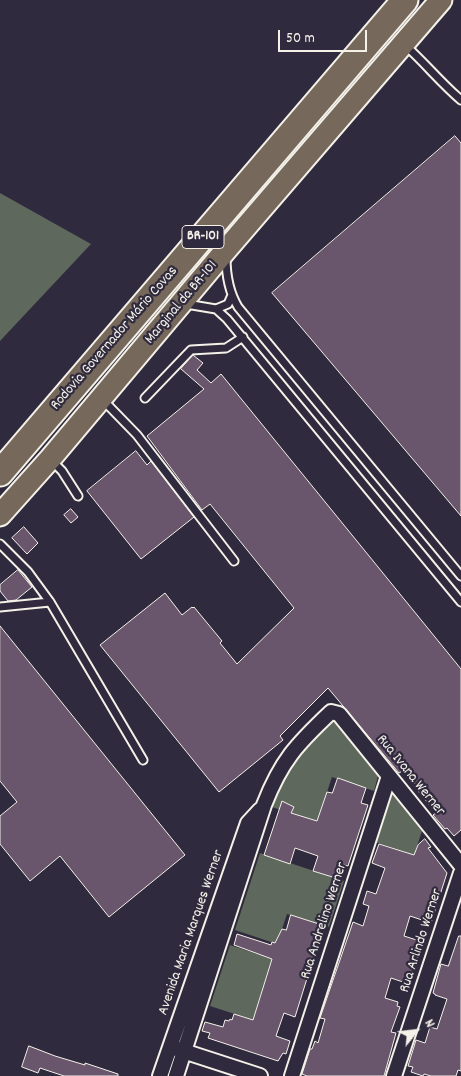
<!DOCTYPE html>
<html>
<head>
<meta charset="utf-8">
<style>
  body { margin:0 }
  #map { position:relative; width:461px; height:1076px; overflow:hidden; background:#2f2a3d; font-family:Dekko,sans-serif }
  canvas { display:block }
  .north { position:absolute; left:391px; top:1006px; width:50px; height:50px; -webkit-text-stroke:4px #2f2a3d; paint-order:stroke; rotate:61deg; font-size:14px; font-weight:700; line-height:20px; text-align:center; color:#f4f1e8 }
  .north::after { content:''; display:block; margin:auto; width:18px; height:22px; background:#f4f1e8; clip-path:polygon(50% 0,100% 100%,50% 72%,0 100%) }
  .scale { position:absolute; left:278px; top:30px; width:89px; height:22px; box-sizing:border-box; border:2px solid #f4f1e8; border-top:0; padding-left:6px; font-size:15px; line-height:18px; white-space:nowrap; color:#f4f1e8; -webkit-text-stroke:4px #2f2a3d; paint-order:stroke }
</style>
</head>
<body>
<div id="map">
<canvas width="461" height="1076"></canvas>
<div class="north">N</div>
<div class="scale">50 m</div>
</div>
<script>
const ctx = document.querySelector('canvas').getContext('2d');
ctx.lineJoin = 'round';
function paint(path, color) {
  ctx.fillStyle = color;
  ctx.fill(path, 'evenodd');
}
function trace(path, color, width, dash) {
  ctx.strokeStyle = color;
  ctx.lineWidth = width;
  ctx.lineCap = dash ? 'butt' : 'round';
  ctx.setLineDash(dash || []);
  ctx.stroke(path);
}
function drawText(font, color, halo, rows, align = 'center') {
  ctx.font = font + ' Dekko,sans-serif';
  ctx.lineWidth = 4.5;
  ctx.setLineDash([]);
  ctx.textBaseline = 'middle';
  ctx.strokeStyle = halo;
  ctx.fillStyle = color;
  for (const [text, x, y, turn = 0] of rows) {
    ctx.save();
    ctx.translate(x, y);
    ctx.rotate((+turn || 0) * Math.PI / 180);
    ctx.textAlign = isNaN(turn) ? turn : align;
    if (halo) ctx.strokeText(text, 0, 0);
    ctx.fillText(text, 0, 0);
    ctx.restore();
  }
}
const green = new Path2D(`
  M0,193l91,51 -91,97z
  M330,720l5,2 43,54 -4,15 -42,-14 -15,45 -45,-15 12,-34 38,-45z
  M392,793l30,38 -8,24 -39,-13z
  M260,853l84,28 -15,46 -42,-13 -10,30 -42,-14z
  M230,945l42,14 -19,61 -43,-14z`);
const building = new Path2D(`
  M455,136l6,7v373l-189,-223z
  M193,355l10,8 -6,7 14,13 10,-9 240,295v161l-7,6 -7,-8 -2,1 -12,-14 3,-2 -22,-27 2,-1 -12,-15 -5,3 -71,-85 -48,48 3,4 -64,52 -119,-147 65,-52 17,22 10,-8 1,1 1,-1 28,34 -2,2 17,21 57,-56 -84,-104 -8,6 -55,-74 57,-47 -23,-20z
  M136,451l11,14 4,-4 43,56 -53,42 -54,-68z
  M71,509l7,8 -7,6 -7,-8z
  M24,527l14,16 -11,11 -15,-16z
  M18,570l14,17 -16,13 -8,1 -8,-10v-6z
  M0,626l185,229 -76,62 -49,-61 -30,25 -30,-37v-28l17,-14 -17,-21z
  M338,778l28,10 -5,15 7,2 -20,61 -4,-1 -5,14 -26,-8 5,-15 -23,-8 -5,16 -26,-9 18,-54 12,6 -3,6 26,8 10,-29 5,1z
  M425,839l6,8 -3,1 19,25 -16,50 -21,-7 -6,20 19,6 -14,42 -18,-6 -6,20 13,4 -1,4 3,1 -9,25 5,1 -12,43h-77l-5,-2 8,-25h2l3,-8 3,2 7,-24 -5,-1 33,-96 10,4 6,-20 -6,-2 4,-13 9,3 9,-26 -13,-5 7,-19 35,11 4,-10z
  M291,915l28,9 -3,8 4,1 -7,23h1l-19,61 -11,-4 -8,23 14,5 -4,13 -3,-1 -5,8 -70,-23 2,-5 -8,-2 3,-9 18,5 2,-7 4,1 1,-2 2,1 2,-6 19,6 19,-61 -38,-14 3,-11 34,11 1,-3 3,1 7,-14 4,1z
  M459,936h2v135l-3,-1 -2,6h-25l-7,-2 -1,2 -12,-4 2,-5 -5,-1 8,-26 9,3 5,-16 7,2 10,-30 -12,-4v-1l-2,-1 8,-29 7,2z
  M29,1046l26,10 30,9v-2l33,11v2h-54l-24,-8 -2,5 -16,-6z`);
const service = new Path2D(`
  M406,46c19,17 35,37 55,54
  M226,257c0,17 3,35 12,50l223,269
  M186,304l30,5 11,10 234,283
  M216,309l12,-5 4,-9
  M145,398l46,-48 35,-2 17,-11
  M103,400l34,35 97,126
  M52,461l10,10 16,25
  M0,544l28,28 22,30 93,158
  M0,607l50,-5`);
const minor = new Path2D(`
  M177,1049l83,27
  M160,1076l88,-253 12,-13
  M176,1076l88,-271c17,-44 33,-61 67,-93l8,2 122,151
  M292,1076l97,-300
  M394,1076l67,-203`);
const primary = new Path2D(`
  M0,515l50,-56 175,-208 216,-251`);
const motorway = new Path2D(`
  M0,473l405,-473`);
const shields = [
  [203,237,42]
];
const shieldNames = [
  ["BR-101",203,237]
];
const streetNames = [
  ["Marginal da BR-101",182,303,-50],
  ["Rodovia Governador Mário Covas",115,339,-49],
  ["Rua Ivana Werner",410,776,51],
  ["Rua Andrelino Werner",325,921,-72],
  ["Avenida Maria Marques Werner",192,933,-71],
  ["Rua Arlindo Werner",422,941,-72]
];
paint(green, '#5e685c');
paint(building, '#69556c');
trace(building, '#f4f1e8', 1);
trace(service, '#f4f1e8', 11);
trace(minor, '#f4f1e8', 18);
trace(primary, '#f4f1e8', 25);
trace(motorway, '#f4f1e8', 29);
trace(service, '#2f2a3d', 7);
trace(minor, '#2f2a3d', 14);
trace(primary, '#76695c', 21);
trace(motorway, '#76695c', 25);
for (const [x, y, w] of shields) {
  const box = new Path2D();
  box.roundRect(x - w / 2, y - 11.5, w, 23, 4);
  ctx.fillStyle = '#2f2a3d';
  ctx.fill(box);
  trace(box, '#f4f1e8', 1);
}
drawText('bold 14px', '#f4f1e8', null, shieldNames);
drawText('15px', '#f4f1e8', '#2f2a3d', streetNames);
</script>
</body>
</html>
